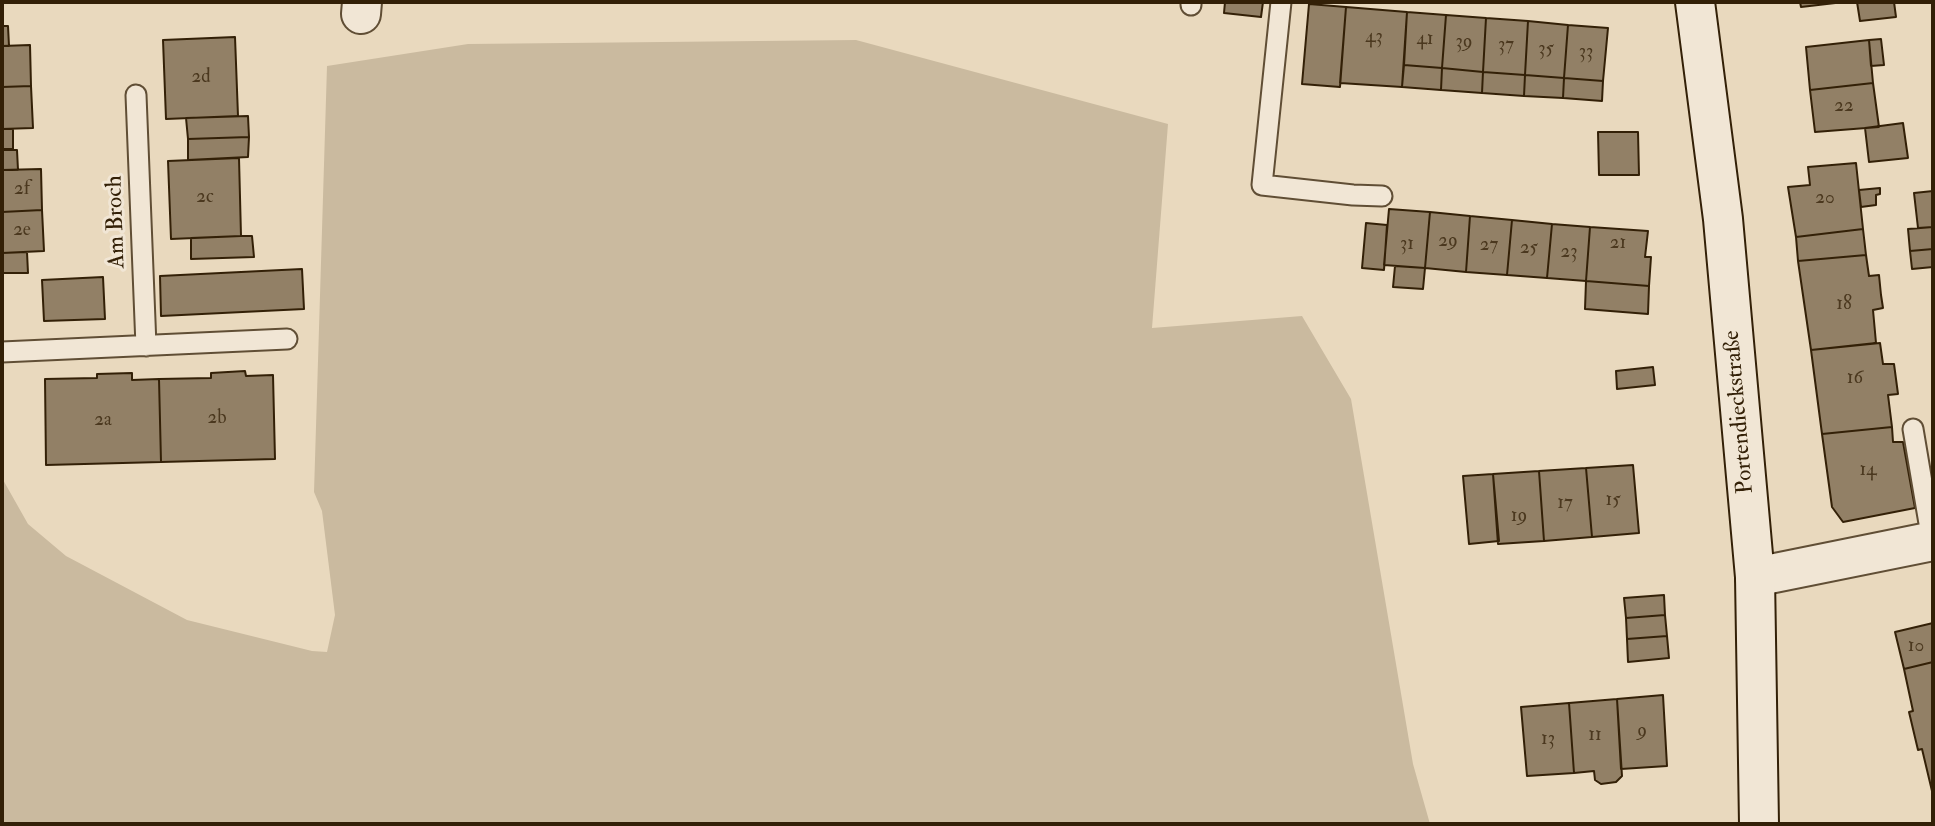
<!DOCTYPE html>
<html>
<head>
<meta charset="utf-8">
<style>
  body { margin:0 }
  #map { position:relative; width:1935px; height:826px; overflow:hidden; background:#e9d9be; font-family:"IM FELL Double Pica",serif }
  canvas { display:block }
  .frame { position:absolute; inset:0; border:4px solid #332007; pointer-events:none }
</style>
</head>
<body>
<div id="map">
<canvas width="1935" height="826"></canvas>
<div class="frame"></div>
</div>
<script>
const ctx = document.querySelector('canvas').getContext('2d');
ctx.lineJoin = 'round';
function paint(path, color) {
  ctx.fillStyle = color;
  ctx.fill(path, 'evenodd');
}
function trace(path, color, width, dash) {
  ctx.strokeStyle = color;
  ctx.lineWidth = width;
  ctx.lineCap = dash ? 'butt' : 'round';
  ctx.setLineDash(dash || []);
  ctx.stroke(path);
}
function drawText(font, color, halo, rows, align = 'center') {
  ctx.font = font + ' "IM FELL Double Pica",serif';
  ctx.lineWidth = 6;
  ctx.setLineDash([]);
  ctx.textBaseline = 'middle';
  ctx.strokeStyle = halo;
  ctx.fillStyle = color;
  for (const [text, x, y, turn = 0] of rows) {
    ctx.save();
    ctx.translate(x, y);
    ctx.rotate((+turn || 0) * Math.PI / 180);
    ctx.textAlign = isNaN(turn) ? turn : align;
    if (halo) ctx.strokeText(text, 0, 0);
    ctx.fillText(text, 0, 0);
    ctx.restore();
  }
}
const green = new Path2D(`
  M856,40l312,84 -16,204 150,-12 49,83 62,365 17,60h-1428v-346l26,46 38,32 121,64 125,31 15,1 8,-37 -13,-104 -8,-19 13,-426 141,-22z`);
const building = new Path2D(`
  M1225,2h38l-2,15 -37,-4z
  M1800,2h44l-43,5z
  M1857,2h37l2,15 -36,4z
  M1309,4l37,3 -6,80 -38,-3z
  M1346,7l61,5 -5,75 -62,-4z
  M1407,12l39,3 -4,53 -38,-3z
  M1446,15l40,3 -3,54 -41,-4z
  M1486,18l42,3 -3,54 -42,-3z
  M1528,21l40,4 -4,53 -39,-3z
  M1568,25l40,3 -5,53 -39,-3z
  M2,26h6l1,20h-7z
  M235,37l3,79 -72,3 -3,-79z
  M1881,39l3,26 -13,1 -2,-26z
  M1869,40l4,43 -63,7 -4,-43z
  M30,45l1,41 -29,1v-41z
  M1404,65l38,3 -1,22 -39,-3z
  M1442,68l41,4 -1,21 -41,-3z
  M1483,72l42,3 -1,21 -42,-3z
  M1525,75l39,3 -1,20 -39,-2z
  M1564,78l39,3 -1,20 -39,-3z
  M1873,83l6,44 -64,5 -5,-42z
  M31,86l2,42 -31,1v-42z
  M248,116l1,21 -61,2 -2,-21z
  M1903,123l5,35 -39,4 -4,-34z
  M2,129h11v20h-11z
  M1598,132h40l1,43h-40z
  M249,137l-1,20 -60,3v-21z
  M2,150h15l1,20h-16z
  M239,158l2,78 -70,3 -3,-78z
  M1856,163l7,66 -67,8 -8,-50 22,-2 -2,-18z
  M41,169l1,41 -40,2v-42z
  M1880,188v6l-4,1v10l-15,2 -2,-17z
  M1933,191v36l-15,1 -4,-35z
  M1389,209l41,3 -5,56 -41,-3z
  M42,210l2,41 -42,2v-41z
  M1430,212l40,4 -4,56 -41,-4z
  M1470,216l42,4 -5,55 -41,-3z
  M1512,220l40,4 -5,54 -40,-3z
  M1366,223l21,2 -3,45 -22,-2z
  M1552,224l38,3 -4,54 -39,-3z
  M1590,227l58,4 -3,26h6l-2,29 -63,-5z
  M1933,227v22l-23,2 -2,-22z
  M1863,229l3,26 -68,6 -2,-24z
  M241,236h11l2,21 -63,2v-21z
  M1933,249v18l-21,2 -2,-18z
  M27,252l1,21h-26v-20z
  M1866,255l3,21 10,-1 2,20 2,13 -10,2 3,33 -65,7 -13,-89z
  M1395,266l30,2 -2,21 -30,-2z
  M302,269l2,40 -143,7 -1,-40z
  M103,277l2,42 -61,2 -2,-41z
  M1586,281l63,5 -1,28 -63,-5z
  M1880,343l3,21h11l4,30 -10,1 4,32 -70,7 -11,-84z
  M1653,367l2,18 -38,4 -1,-18z
  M245,371l1,5 27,-1 2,84 -114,3 -2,-83 52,-1v-5z
  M132,373v7l27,-1 2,83 -115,3 -1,-86 52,-1v-4z
  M1892,427l1,15h10l12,66 -72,14 -11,-15 -10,-73z
  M1633,465l6,68 -47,4 -6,-69z
  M1586,468l6,69 -48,4 -5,-70z
  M1539,471l5,70 -46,3 -5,-70z
  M1493,474l6,67 -30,3 -6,-68z
  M1664,595l1,20 -39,3 -2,-20z
  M1665,615l2,21 -40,3 -1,-21z
  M1933,623v39l-29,7 -9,-37z
  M1667,636l2,22 -41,4 -1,-23z
  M1933,662v129h-1l-10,-42 -4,1 -9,-38 4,-1 -9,-42z
  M1663,695l4,71 -46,3 -4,-70z
  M1617,699l5,77 -6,6 -15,2 -6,-4 -1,-9 -20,2 -5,-70z
  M1569,703l5,70 -47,3 -6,-69z`);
const lane = new Path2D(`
  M1281,2l-19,183 91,10 29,1
  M1191,5v-3
  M136,95l10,251
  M2,352l285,-13
  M1913,429l19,112`);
const street = new Path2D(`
  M361,14l1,-12
  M1755,577l178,-36`);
const secondary = new Path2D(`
  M1695,2l28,217 32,358 4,247`);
const numberNames = [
  ["43",1374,38],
  ["41",1425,40],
  ["39",1464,43],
  ["37",1506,46],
  ["35",1546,50],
  ["33",1586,53],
  ["2d",201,78],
  ["22",1844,107],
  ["2f",22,190],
  ["2c",205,198],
  ["20",1825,199],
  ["2e",22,231],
  ["29",1448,242],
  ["21",1618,244],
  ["31",1407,245],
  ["27",1489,246],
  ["25",1529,249],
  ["23",1569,253],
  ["18",1844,305],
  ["16",1855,379],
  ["2b",217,419],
  ["2a",103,421],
  ["14",1868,471],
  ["15",1613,501],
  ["17",1565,504],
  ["19",1519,517],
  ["10",1916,647],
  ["9",1642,732],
  ["11",1595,736],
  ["13",1548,740]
];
const streetNames = [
  ["Am Broch",117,222,-92],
  ["Portendieckstraße",1740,412,-95]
];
paint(green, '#caba9f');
paint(building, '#928066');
trace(building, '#332007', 2);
trace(lane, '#604e35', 23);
trace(street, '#604e35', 42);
trace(secondary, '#332007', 42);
trace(lane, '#f1e6d5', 19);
trace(street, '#f1e6d5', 38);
trace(secondary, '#f1e6d5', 38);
drawText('19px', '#4b381f', null, numberNames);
drawText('23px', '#332007', '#f1e6d5', streetNames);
</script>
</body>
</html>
